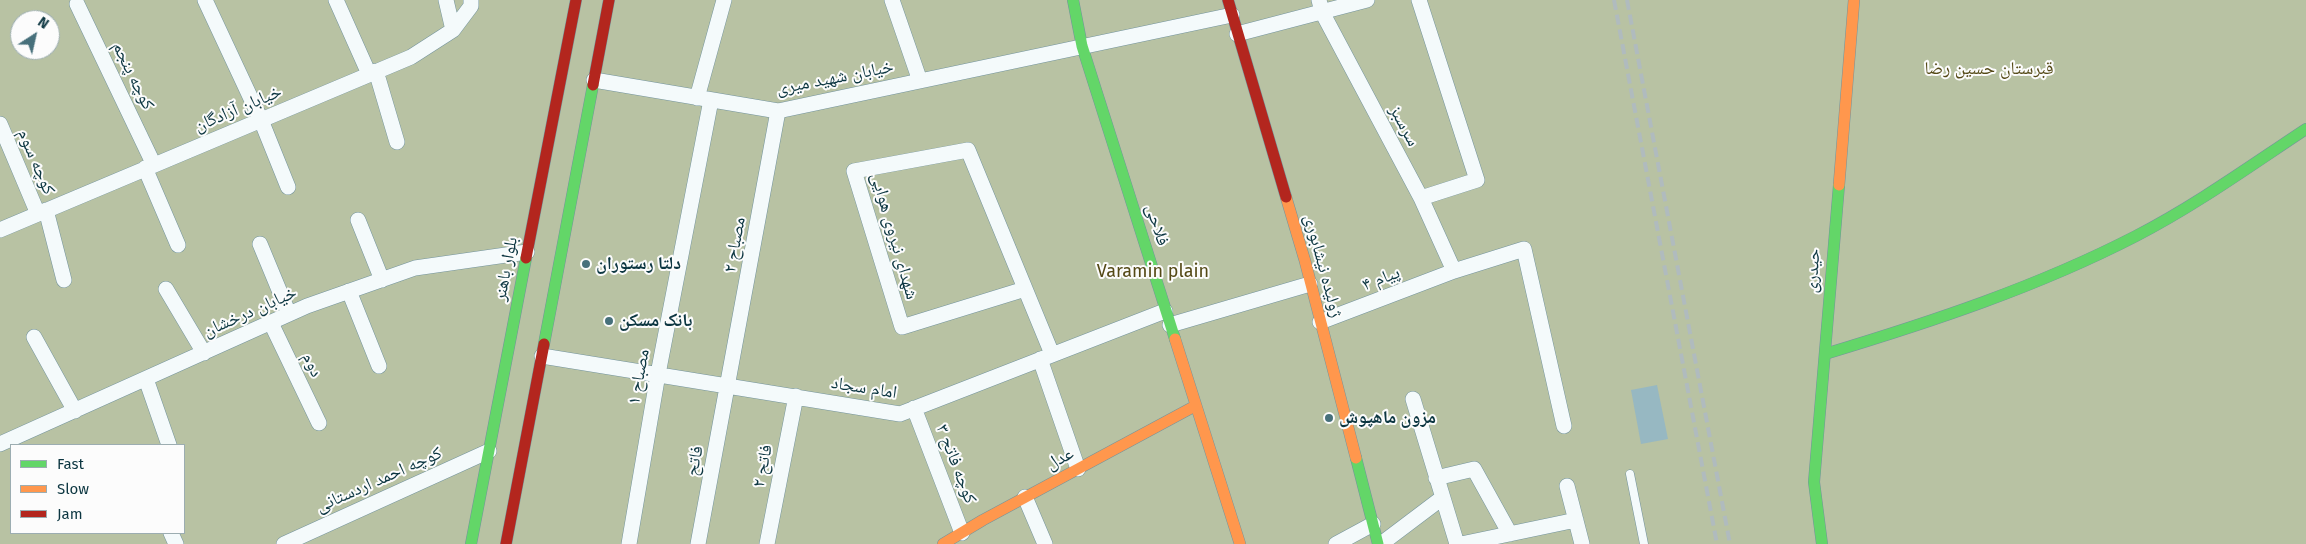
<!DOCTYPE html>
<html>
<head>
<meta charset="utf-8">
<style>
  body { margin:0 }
  #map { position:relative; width:2306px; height:544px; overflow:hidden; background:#b5dce7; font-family:"Fira Sans",sans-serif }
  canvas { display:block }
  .legend { position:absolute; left:10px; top:444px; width:175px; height:90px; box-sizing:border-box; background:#fcfcfc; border:1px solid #9cadb1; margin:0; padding:6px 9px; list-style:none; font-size:15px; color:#0c3641 }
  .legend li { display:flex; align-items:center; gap:10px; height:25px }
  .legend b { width:25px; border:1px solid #9cadb1 }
  .north { position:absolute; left:10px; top:10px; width:50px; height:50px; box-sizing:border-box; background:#fcfcfc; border:1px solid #9cadb1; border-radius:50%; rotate:35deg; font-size:14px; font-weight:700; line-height:20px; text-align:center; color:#0c3641 }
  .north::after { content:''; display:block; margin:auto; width:18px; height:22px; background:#47707b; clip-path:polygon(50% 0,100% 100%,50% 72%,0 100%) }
</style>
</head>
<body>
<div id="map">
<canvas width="2306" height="544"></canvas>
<ul class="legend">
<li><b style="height:6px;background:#63d668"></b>Fast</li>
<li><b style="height:6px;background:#ff974d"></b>Slow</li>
<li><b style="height:6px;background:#b3261e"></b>Jam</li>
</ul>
<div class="north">N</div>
</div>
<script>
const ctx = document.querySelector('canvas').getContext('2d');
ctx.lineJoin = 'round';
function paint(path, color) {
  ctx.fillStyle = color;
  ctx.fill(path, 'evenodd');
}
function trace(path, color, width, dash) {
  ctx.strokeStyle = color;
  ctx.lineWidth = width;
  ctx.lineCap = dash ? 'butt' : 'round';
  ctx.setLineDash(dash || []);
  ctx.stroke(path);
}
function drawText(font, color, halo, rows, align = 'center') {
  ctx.font = font + ' "Fira Sans","Noto Naskh Arabic",sans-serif';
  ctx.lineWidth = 4;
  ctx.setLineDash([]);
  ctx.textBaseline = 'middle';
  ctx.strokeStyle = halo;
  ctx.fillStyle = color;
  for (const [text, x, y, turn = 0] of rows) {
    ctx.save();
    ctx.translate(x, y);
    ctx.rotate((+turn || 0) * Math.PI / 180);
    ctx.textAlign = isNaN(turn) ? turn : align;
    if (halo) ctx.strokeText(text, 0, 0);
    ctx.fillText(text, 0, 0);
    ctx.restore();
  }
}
const green = new Path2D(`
  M0,0h2306v544h-2306zM20,20h30v30h-30zM11,445h173v88h-173z`);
const building = new Path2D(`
  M1657,385l11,54 -27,5 -10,-54z`);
const lane = new Path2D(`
  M1630,474l14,70`);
const street = new Path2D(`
  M205,0l56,120 27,67
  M336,0l33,74
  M446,0l7,30
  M892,0l28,81
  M1319,0l3,12 99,186 33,73
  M1419,0l58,180 -56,18
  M77,4l77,161
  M1237,34l130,-34
  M376,71l21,71
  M594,80l184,31 454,-96
  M697,98l27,-98
  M0,124l38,90
  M145,168l33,77
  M46,210l18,70
  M358,220l24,60
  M0,230l411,-173 42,-27 18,-24v-6
  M260,244l29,70
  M166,289l38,64
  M1025,289l-123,38 -48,-156 114,-21 84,204
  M349,291l30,75
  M1320,322l134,-51 70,-22 40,177
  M271,323l48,100
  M1170,325l140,-41
  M34,337l41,74
  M542,356l358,58 265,-103
  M1040,359l38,110
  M146,379l23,66
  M1413,399l44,145
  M914,408l48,125
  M0,444l307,-138 108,-38 112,-16
  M1436,478l38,-9 36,65
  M1567,486l15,58
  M1025,497l20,47
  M171,533l5,11
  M284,544l205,-93
  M629,544l29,-170 53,-274
  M698,544l80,-433
  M767,544l29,-148
  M1336,544l37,-20
  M1381,544l61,-46
  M1461,544l115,-24`);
const fast = new Path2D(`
  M1073,0l9,46 93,293
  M544,344l49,-259
  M1825,354c106,-32 212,-67 311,-118 60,-31 114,-70 170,-107
  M1356,458l22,86
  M471,544l55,-286
  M1822,544l-8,-62 25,-297`);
const slow = new Path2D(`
  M1839,185l15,-185
  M1286,197l19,64 51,197
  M1175,339l65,205
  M943,544l40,-24 212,-114`);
const jam = new Path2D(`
  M1228,0l58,197
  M593,85l16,-85
  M526,258l50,-258
  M506,544l38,-200`);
const rail = new Path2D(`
  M1614,0l103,544
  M1627,0l103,544`);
const markers = [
  [586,264,5,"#47707b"],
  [609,321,5,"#47707b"],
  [1329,418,5,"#47707b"]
];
const parkNames = [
  ["قبرستان حسین رضا",1989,69],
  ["Varamin plain",1153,272]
];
const streetNames = [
  ["کوچه پنجم",133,76,64],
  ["خیابان شهید میری",835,78,-11],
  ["خیابان آزادگان",238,109,-23],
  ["سرسبز",1404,126,62],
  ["کوچه سوم",36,162,67],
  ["فلاحی",1157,225,73],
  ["شهدای نیروی هوایی",894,236,74],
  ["مصباح ۲",735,245,-80],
  ["ژولیده نیشابوری",1323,266,75],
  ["بلوار باهنر",506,269,-79],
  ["حیدری",1813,271,-86],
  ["پیام ۴",1381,279,-21],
  ["خیابان درخشان",250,312,-24],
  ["دوم",312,365,64],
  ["مصباح ۱",639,377,-80],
  ["امام سجاد",864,388,9],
  ["عدل",1060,459,-28],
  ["فاتح",695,461,-79],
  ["کوچه فاتح ۳",956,464,69],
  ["فاتح ۲",763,466,-79],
  ["کوچه احمد اردستانی",379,480,-24]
];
const poiNames = [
  ["دلتا رستوران",596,264],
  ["بانک مسکن",619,321],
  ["مزون ماهپوش",1339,418]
];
paint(green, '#b8c2a3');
paint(building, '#97b8c2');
trace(lane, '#74949d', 9);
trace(street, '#74949d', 16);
trace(fast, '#74949d', 12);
trace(slow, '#74949d', 12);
trace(jam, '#74949d', 12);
trace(lane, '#f4fafb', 8);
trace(street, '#f4fafb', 15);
trace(fast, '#63d668', 11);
trace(slow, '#ff974d', 11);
trace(jam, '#b3261e', 11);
trace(rail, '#b0bbbe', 4, [10, 5]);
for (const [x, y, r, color] of markers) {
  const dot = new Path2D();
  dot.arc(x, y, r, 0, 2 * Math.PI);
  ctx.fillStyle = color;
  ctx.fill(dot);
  trace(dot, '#fcfcfc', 2);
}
drawText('18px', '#544916', '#fcfcfc', parkNames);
drawText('18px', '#0c3641', '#fcfcfc', streetNames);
drawText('bold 18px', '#0c3641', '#fcfcfc', poiNames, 'left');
</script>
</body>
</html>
